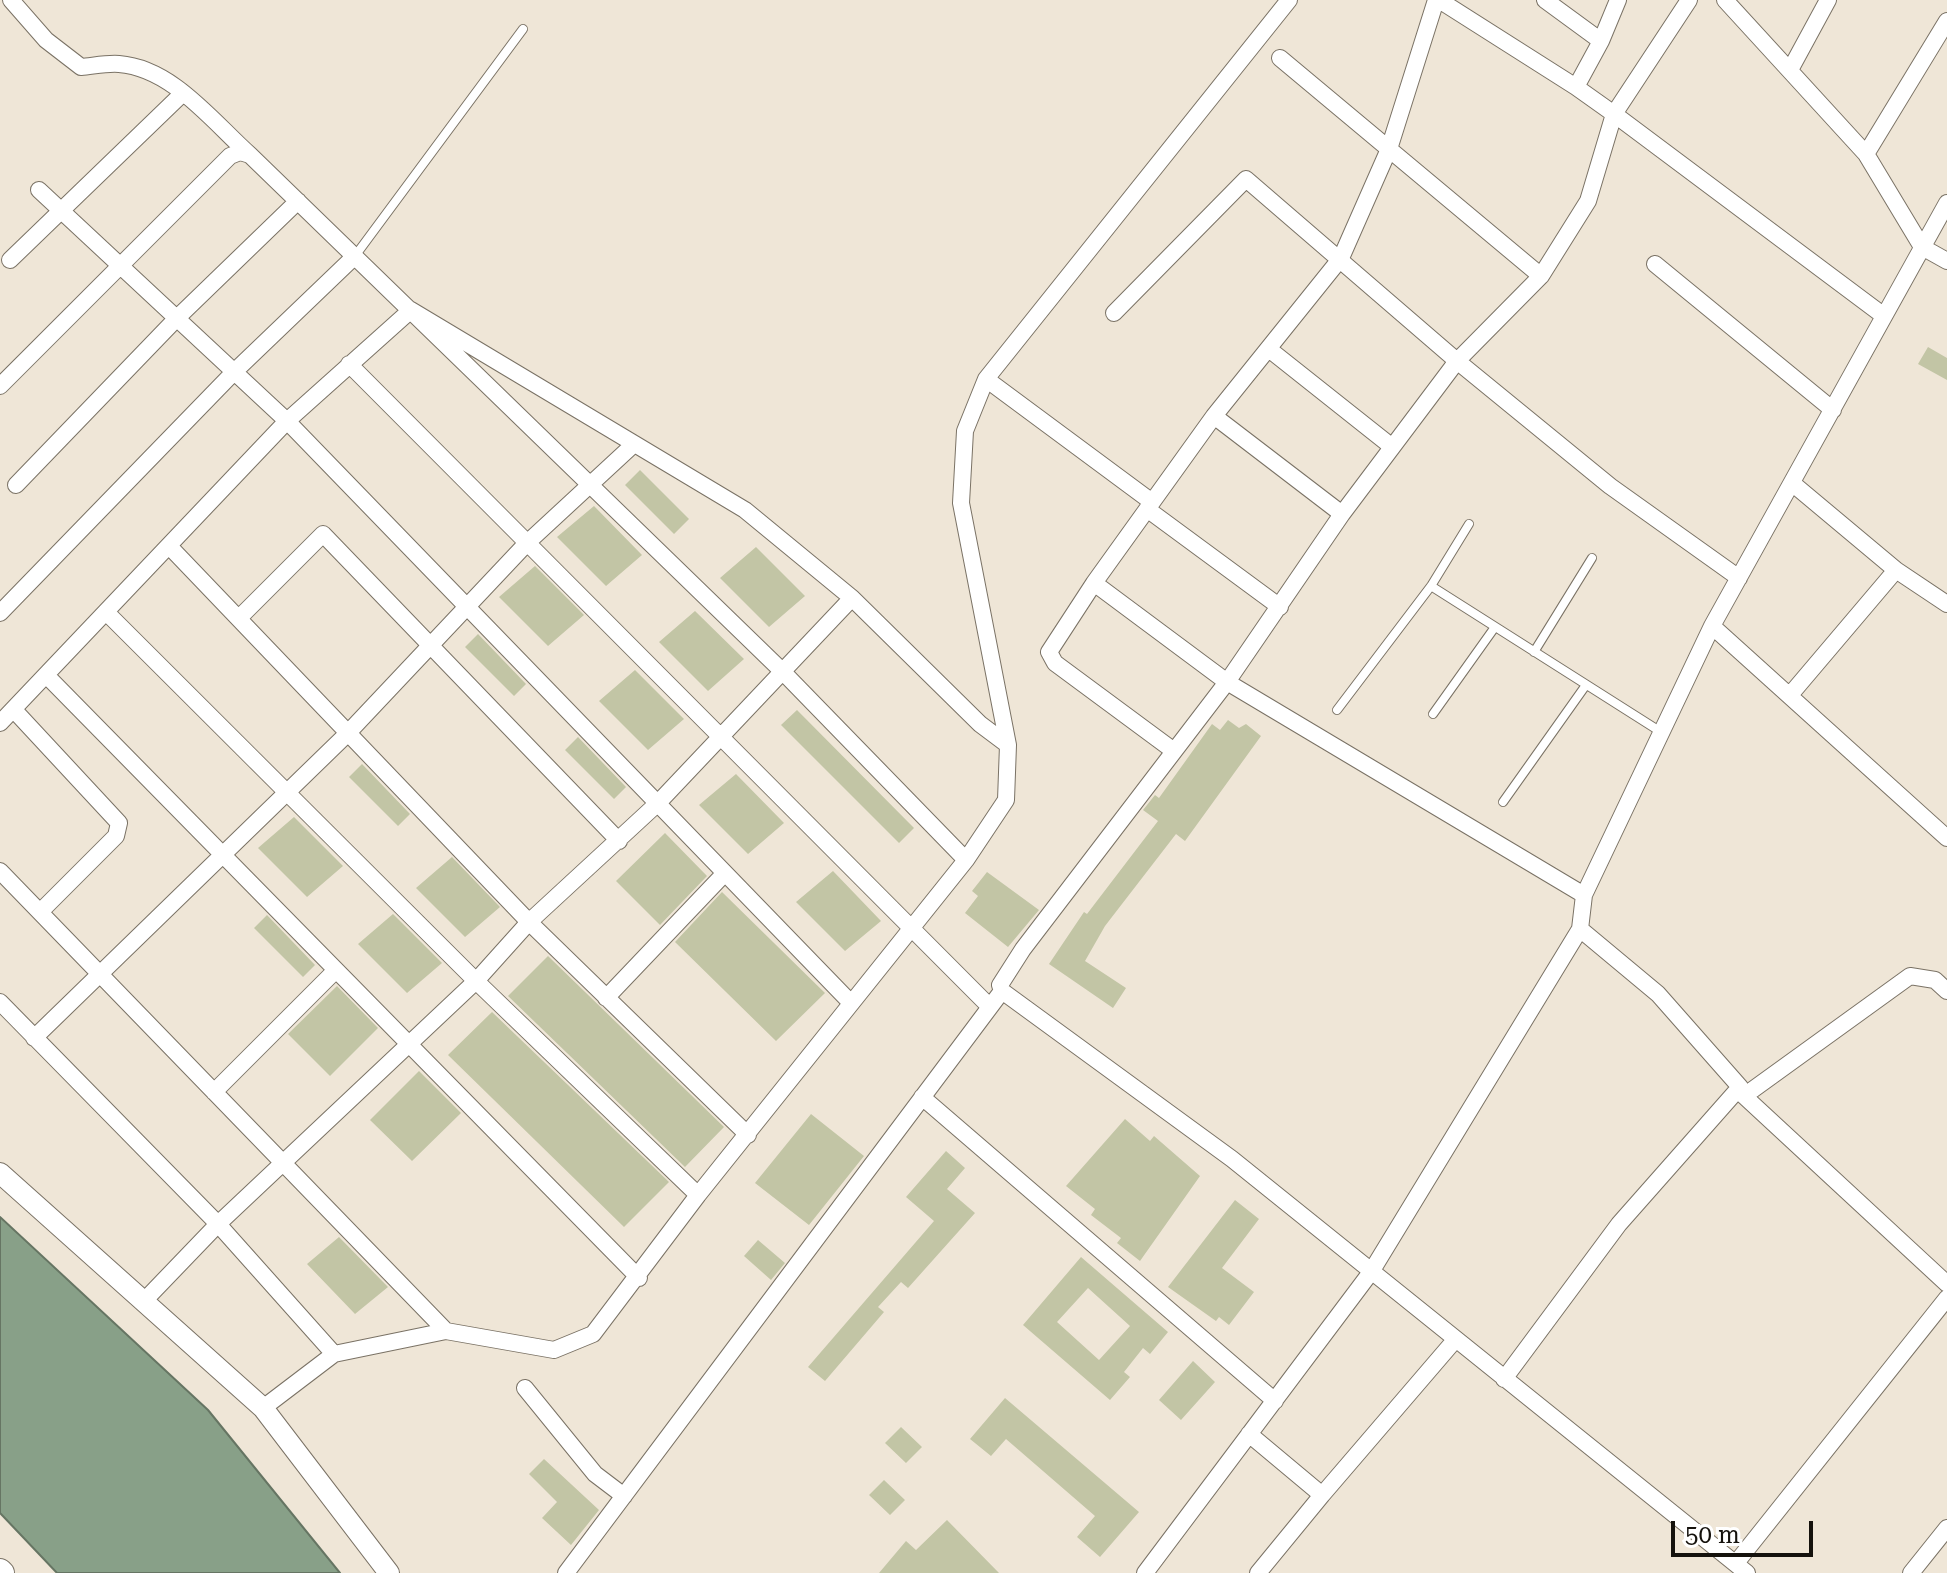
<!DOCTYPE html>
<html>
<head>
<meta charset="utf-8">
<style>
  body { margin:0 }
  #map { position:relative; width:1947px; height:1573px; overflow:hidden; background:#efe6d7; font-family:"Roboto Serif",serif }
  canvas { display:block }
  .scale { position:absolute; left:1671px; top:1521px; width:142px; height:36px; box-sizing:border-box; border:4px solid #15120d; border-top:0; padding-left:10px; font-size:24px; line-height:28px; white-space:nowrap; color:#15120d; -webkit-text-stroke:6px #fff; paint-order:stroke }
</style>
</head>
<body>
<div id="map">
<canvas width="1947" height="1573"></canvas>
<div class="scale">50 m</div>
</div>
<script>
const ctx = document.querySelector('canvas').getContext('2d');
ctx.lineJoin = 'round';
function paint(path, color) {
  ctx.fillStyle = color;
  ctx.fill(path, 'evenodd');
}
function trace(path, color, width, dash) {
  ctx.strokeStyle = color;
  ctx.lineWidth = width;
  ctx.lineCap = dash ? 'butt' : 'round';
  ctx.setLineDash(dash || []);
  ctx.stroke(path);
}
const water = new Path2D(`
  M0,1217l208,193 132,163h-283l-57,-60z`);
const building = new Path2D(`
  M1928,347l19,11v22l-29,-16z
  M640,470l49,49 -15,15 -49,-49z
  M594,506l48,49 -36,31 -49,-49z
  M756,547l49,49 -36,31 -49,-49z
  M535,566l49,49 -36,31 -49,-49z
  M695,611l49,48 -36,32 -49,-49z
  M478,634l48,50 -12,12 -49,-49z
  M635,670l49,49 -36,31 -49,-49z
  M797,710l117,118 -15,15 -118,-118z
  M1228,720l11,8 7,-4 15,12 -76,105 -9,-7 -71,92 -20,35 41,27 -13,20 -64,-44 35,-52 3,2 71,-93 -15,-11 12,-15 4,3 53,-74 8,6z
  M578,737l48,50 -12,12 -49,-49z
  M362,764l48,50 -12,12 -49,-49z
  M736,774l48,49 -36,31 -49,-49z
  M294,817l49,49 -36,31 -49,-49z
  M665,833l42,43 -47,49 -44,-44z
  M452,857l48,50 -35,30 -49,-49z
  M833,871l48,50 -36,30 -49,-49z
  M987,872l52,38 -31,37 -43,-34 13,-17 -6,-5z
  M722,892l103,101 -49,48 -101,-99z
  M393,914l49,49 -35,30 -49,-49z
  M267,915l48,50 -12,12 -49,-49z
  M548,956l176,171 -39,40 -177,-171z
  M337,986l41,42 -48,48 -42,-42z
  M492,1012l177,170 -45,45 -176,-172z
  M419,1071l42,42 -49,48 -42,-41z
  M811,1114l53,42 -55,69 -54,-42z
  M1125,1119l25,22 4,-5 46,40 -60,85 -23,-18 4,-5 -30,-23 4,-6 -29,-23z
  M946,1151l19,17 -18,21 28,24 -67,75 -7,-6 -23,25 6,5 -59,69 -17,-14 126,-146 -28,-24z
  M1235,1200l24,19 -37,49 32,24 -25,33 -10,-8 -3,4 -48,-34z
  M339,1237l49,50 -33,27 -48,-50z
  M758,1240l27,23 -14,17 -27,-24z
  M1081,1257l87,75 -18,22 -7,-6 -19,24 6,5 -20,23 -87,-75zM1088,1288l42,38 -31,34 -42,-38z
  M1193,1361l22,21 -34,38 -22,-20z
  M1005,1398l134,114 -39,45 -23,-20 18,-21 -89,-77 -15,17 -21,-17z
  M901,1427l21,20 -16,16 -21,-20z
  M544,1459l55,51 -28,35 -29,-27 15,-16 -28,-28z
  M884,1480l21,20 -15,15 -21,-20z
  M947,1520l52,53h-120l27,-32 10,9z`);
const service = new Path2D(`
  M355,256l168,-227
  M1431,586l230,146
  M1534,652l58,-94
  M1337,710l94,-124 38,-62
  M1433,714l62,-87
  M1503,802l83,-117`);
const minor = new Path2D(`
  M11,0l35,40 35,27c12,-1 26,-4 38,-3 53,4 93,57 131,91
  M1439,0l137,87
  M1545,0l56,41 -25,46 38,27 75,-114
  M1725,0l141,154 56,93 25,14
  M1601,41l17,-41
  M1280,58l261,218 47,-75 26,-87 270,202
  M1790,70l38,-70
  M1866,154l81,-133
  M39,190l248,231 564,582
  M10,260l172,-166
  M1655,264l178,146
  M1114,313l132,-134 211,182 84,-85
  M1270,350l121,96
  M349,364l641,643
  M986,379l166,123
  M0,386l230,-230 10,-4 10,3 532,516 184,189
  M1214,416l128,98
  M1792,483l104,87 51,34
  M16,485l161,-167 121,-117
  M1147,509l133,98
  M169,546l360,376 219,213
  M1094,583l-45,69 6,11 119,88
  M106,612l370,369 222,214
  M0,613l234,-241 121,-116
  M239,618l84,-84 296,307
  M1712,626l235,212
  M46,675l593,603
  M1790,695l106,-125
  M14,710l105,113 -3,13 -76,76
  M0,723l287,-302 124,-111 334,200 107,88 128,126 28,21 -2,55 -40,60 -268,335 -105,139 -39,16 -108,-19 -112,23 -116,-130 -218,-222
  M1008,745l-47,-242 4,-72 21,-52 303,-379
  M0,871l446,460
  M1584,895l-357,-213 115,-168 115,-153 153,125 129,92
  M1580,929l78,65 82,93
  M1002,991l230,168 515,414
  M606,998l119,-125
  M34,1038l312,-303 181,-192 106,-98
  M214,1092l121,-121
  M1744,1096l166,-120 25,4 12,11
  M922,1097l353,304
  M144,1301l74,-77 258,-243 53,-59 129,-119 194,-205
  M1504,1379l115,-155 121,-137 4,9 203,188
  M525,1388l70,86 29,22
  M263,1408l71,-54
  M1249,1434l73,61 133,-155
  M1736,1563l211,-265
  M566,1573l436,-582 -2,-6 23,-36 204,-267 -133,-99 120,-167 127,-158 48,-109 47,-149
  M1145,1573l226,-301 209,-343 4,-34 128,-269 235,-423
  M1258,1573l64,-78
  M1911,1573l36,-45`);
const tertiary = new Path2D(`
  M0,1173l263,235 126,165`);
const primary = new Path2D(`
  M0,1571l2,2`);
paint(water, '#88a088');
trace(water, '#667563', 2);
paint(building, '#c2c5a5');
trace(service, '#7a7265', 10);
trace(minor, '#7a7265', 18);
trace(tertiary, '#7a7265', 22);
trace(primary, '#7a7265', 26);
trace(service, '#fff', 8);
trace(minor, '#fff', 16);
trace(tertiary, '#fff', 20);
trace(primary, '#fff', 24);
</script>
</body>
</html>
